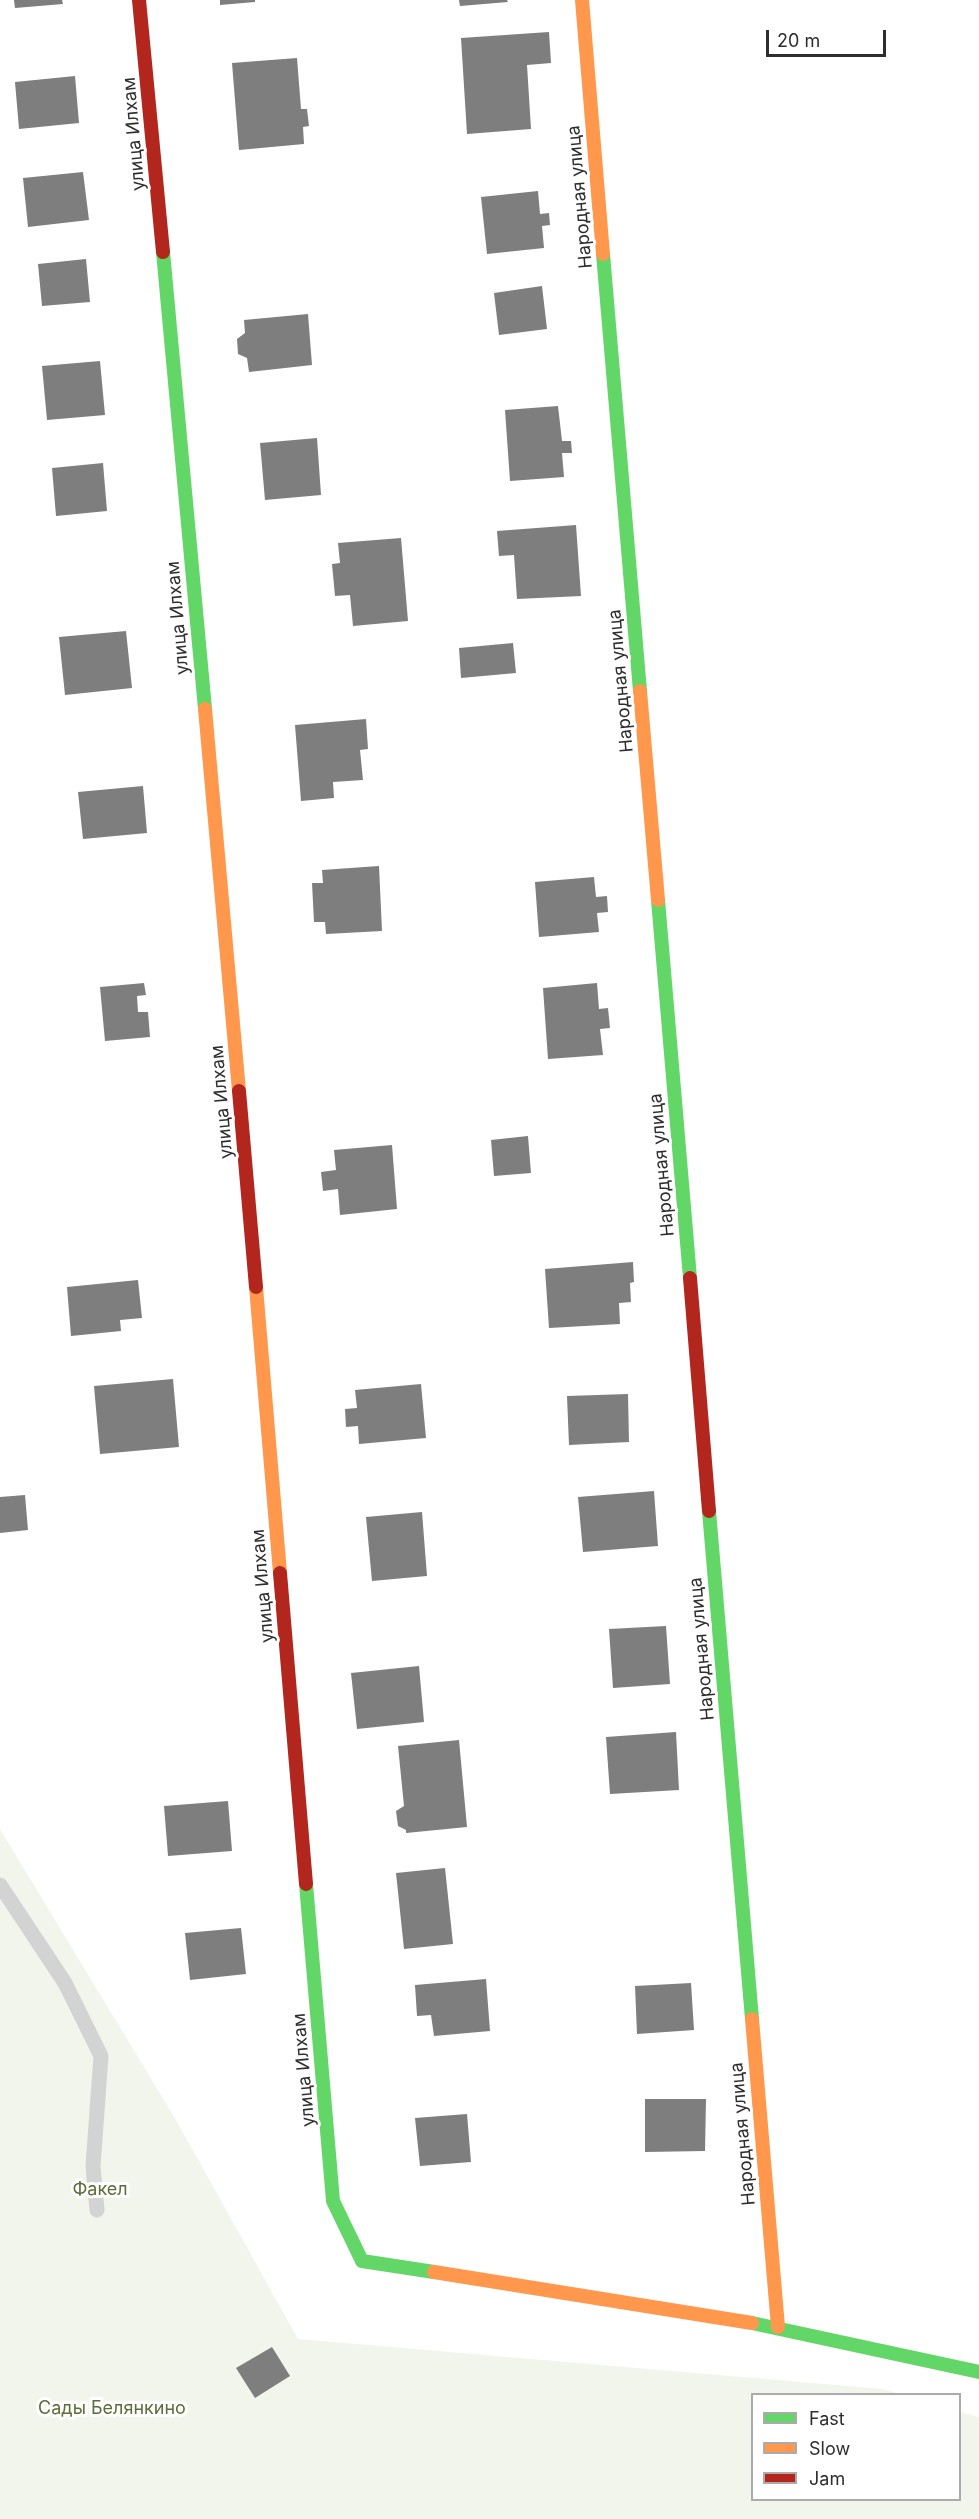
<!DOCTYPE html>
<html>
<head>
<meta charset="utf-8">
<style>
  body { margin:0 }
  #map { position:relative; width:979px; height:2519px; overflow:hidden; background:#fff; font-family:Inter,sans-serif }
  canvas { display:block }
  .legend { position:absolute; left:751px; top:2393px; width:210px; height:108px; box-sizing:border-box; background:#fff; border:2px solid #ababab; margin:0; padding:8px 10px; list-style:none; font-size:18px; color:#2e2e2e }
  .legend li { display:flex; align-items:center; gap:12px; height:30px }
  .legend b { width:30px; border:2px solid #ababab }
  .scale { position:absolute; left:766px; top:30px; width:120px; height:27px; box-sizing:border-box; border:3px solid #2e2e2e; border-top:0; padding-left:8px; font-size:18px; line-height:21px; white-space:nowrap; color:#2e2e2e; -webkit-text-stroke:4px #fff; paint-order:stroke }
</style>
</head>
<body>
<div id="map">
<canvas width="979" height="2519"></canvas>
<ul class="legend">
<li><b style="height:8px;background:#63d668"></b>Fast</li>
<li><b style="height:8px;background:#ff974d"></b>Slow</li>
<li><b style="height:8px;background:#b3261e"></b>Jam</li>
</ul>
<div class="scale">20 m</div>
</div>
<script>
const ctx = document.querySelector('canvas').getContext('2d');
ctx.lineJoin = 'round';
function paint(path, color) {
  ctx.fillStyle = color;
  ctx.fill(path, 'evenodd');
}
function trace(path, color, width, dash) {
  ctx.strokeStyle = color;
  ctx.lineWidth = width;
  ctx.lineCap = dash ? 'butt' : 'round';
  ctx.setLineDash(dash || []);
  ctx.stroke(path);
}
function drawText(font, color, halo, rows, align = 'center') {
  ctx.font = font + ' Inter,sans-serif';
  ctx.lineWidth = 6;
  ctx.setLineDash([]);
  ctx.textBaseline = 'middle';
  ctx.strokeStyle = halo;
  ctx.fillStyle = color;
  for (const [text, x, y, turn = 0] of rows) {
    ctx.save();
    ctx.translate(x, y);
    ctx.rotate((+turn || 0) * Math.PI / 180);
    ctx.textAlign = isNaN(turn) ? turn : align;
    if (halo) ctx.strokeText(text, 0, 0);
    ctx.fillText(text, 0, 0);
    ctx.restore();
  }
}
const green = new Path2D(`
  M0,1829l176,291 122,219 584,50 18,5h-148v106h208v-88l19,5v102h-979z`);
const building = new Path2D(`
  M14,0h48l1,4 -48,4z
  M220,0h35v2l-35,3z
  M459,0h48l1,2 -48,4z
  M549,32l2,31 -24,2 4,64 -64,5 -6,-96z
  M297,58l4,51h6l2,17 -6,1 1,17 -65,6 -7,-87z
  M75,76l4,47 -60,6 -4,-47z
  M83,172l6,48 -61,7 -5,-49z
  M538,191l2,23 9,-1 1,12 -8,1 2,22 -57,6 -6,-57z
  M86,259l4,43 -48,4 -4,-42z
  M542,286l5,43 -48,6 -5,-42z
  M308,314l4,51 -63,7 -2,-14 -9,-4 -1,-15 8,-6 -1,-13z
  M100,361l5,54 -58,5 -5,-54z
  M558,406l4,35h9l1,12h-10l2,24 -54,4 -5,-71z
  M317,438l4,57 -56,5 -5,-57z
  M103,463l4,48 -51,5 -4,-48z
  M576,525l5,71 -64,3 -3,-44 -15,1 -2,-25z
  M401,538l7,83 -55,5 -3,-31 -15,1 -3,-32 8,-1 -2,-20z
  M126,631l6,57 -67,7 -6,-58z
  M513,643l3,30 -55,5 -2,-30z
  M366,719l2,30 -8,1 3,30 -30,2 1,16 -33,3 -6,-76z
  M143,786l4,47 -64,6 -5,-47z
  M379,866l3,65 -56,3 -1,-12h-11l-2,-39h11l-1,-13z
  M594,877l2,20 11,-1 1,16 -11,1 2,19 -60,5 -4,-55z
  M144,983l2,12 -9,1 1,16h10l2,25 -45,4 -5,-54z
  M597,983l2,26 9,-1 2,20 -10,1 3,26 -55,4 -5,-71z
  M528,1136l3,37 -37,3 -3,-36z
  M392,1145l5,64 -57,6 -2,-26 -15,2 -2,-19 15,-2 -2,-20z
  M633,1262l1,20 -4,1 1,19 -12,1 1,21 -71,4 -4,-59z
  M138,1280l4,38 -22,2 1,11 -50,5 -4,-49z
  M173,1379l6,68 -79,7 -6,-68z
  M421,1384l5,54 -67,6 -1,-18 -12,1 -1,-18 12,-1 -2,-18z
  M628,1394l1,48 -60,3 -2,-49z
  M654,1491l4,55 -75,6 -5,-55z
  M25,1495l3,35 -28,3v-36z
  M422,1512l5,64 -55,5 -6,-64z
  M666,1626l4,58 -57,4 -4,-59z
  M419,1666l5,56 -67,7 -6,-56z
  M676,1732l3,58 -69,4 -4,-57z
  M459,1740l8,87 -61,6v-3l-8,-4 -2,-15 8,-5 -6,-60z
  M228,1801l4,50 -64,5 -4,-50z
  M445,1868l8,76 -49,5 -8,-76z
  M241,1928l5,46 -56,6 -5,-47z
  M486,1979l4,52 -56,5 -3,-21 -14,1 -2,-31z
  M691,1983l3,47 -57,4 -2,-48z
  M645,2099h61l-1,52 -60,1z
  M467,2114l4,48 -51,4 -5,-48z
  M272,2347l18,29 -35,22 -19,-30z`);
const lane = new Path2D(`
  M0,1885l65,98 36,73 -8,110 4,44`);
const fast = new Path2D(`
  M163,252l42,457
  M603,254l37,437
  M658,900l32,378
  M709,1511l43,508
  M306,1884l27,317 29,60 72,11
  M752,2323l227,49`);
const slow = new Path2D(`
  M582,0l21,254
  M640,691l18,209
  M205,709l34,382
  M256,1287l24,286
  M752,2019l26,308
  M434,2272l318,51`);
const jam = new Path2D(`
  M139,0l24,252
  M239,1091l17,196
  M690,1278l19,233
  M280,1573l26,311`);
const streetNames = [
  ["улица Илхам",134,134,-95],
  ["Народная улица",580,197,-95],
  ["улица Илхам",178,618,-95],
  ["Народная улица",621,681,-95],
  ["улица Илхам",222,1102,-95],
  ["Народная улица",662,1165,-95],
  ["улица Илхам",263,1586,-95],
  ["Народная улица",702,1649,-95],
  ["улица Илхам",304,2070,-95],
  ["Народная улица",743,2134,-95]
];
const parkNames = [
  ["Факел",100,2190],
  ["Сады Белянкино",112,2409]
];
paint(green, '#f2f5eb');
paint(building, '#7e7e7e');
trace(lane, '#d3d3d3', 15);
trace(fast, '#63d668', 14);
trace(slow, '#ff974d', 14);
trace(jam, '#b3261e', 14);
drawText('18px', '#2e2e2e', '#fff', streetNames);
drawText('18px', '#5c6d38', '#fff', parkNames);
</script>
</body>
</html>
